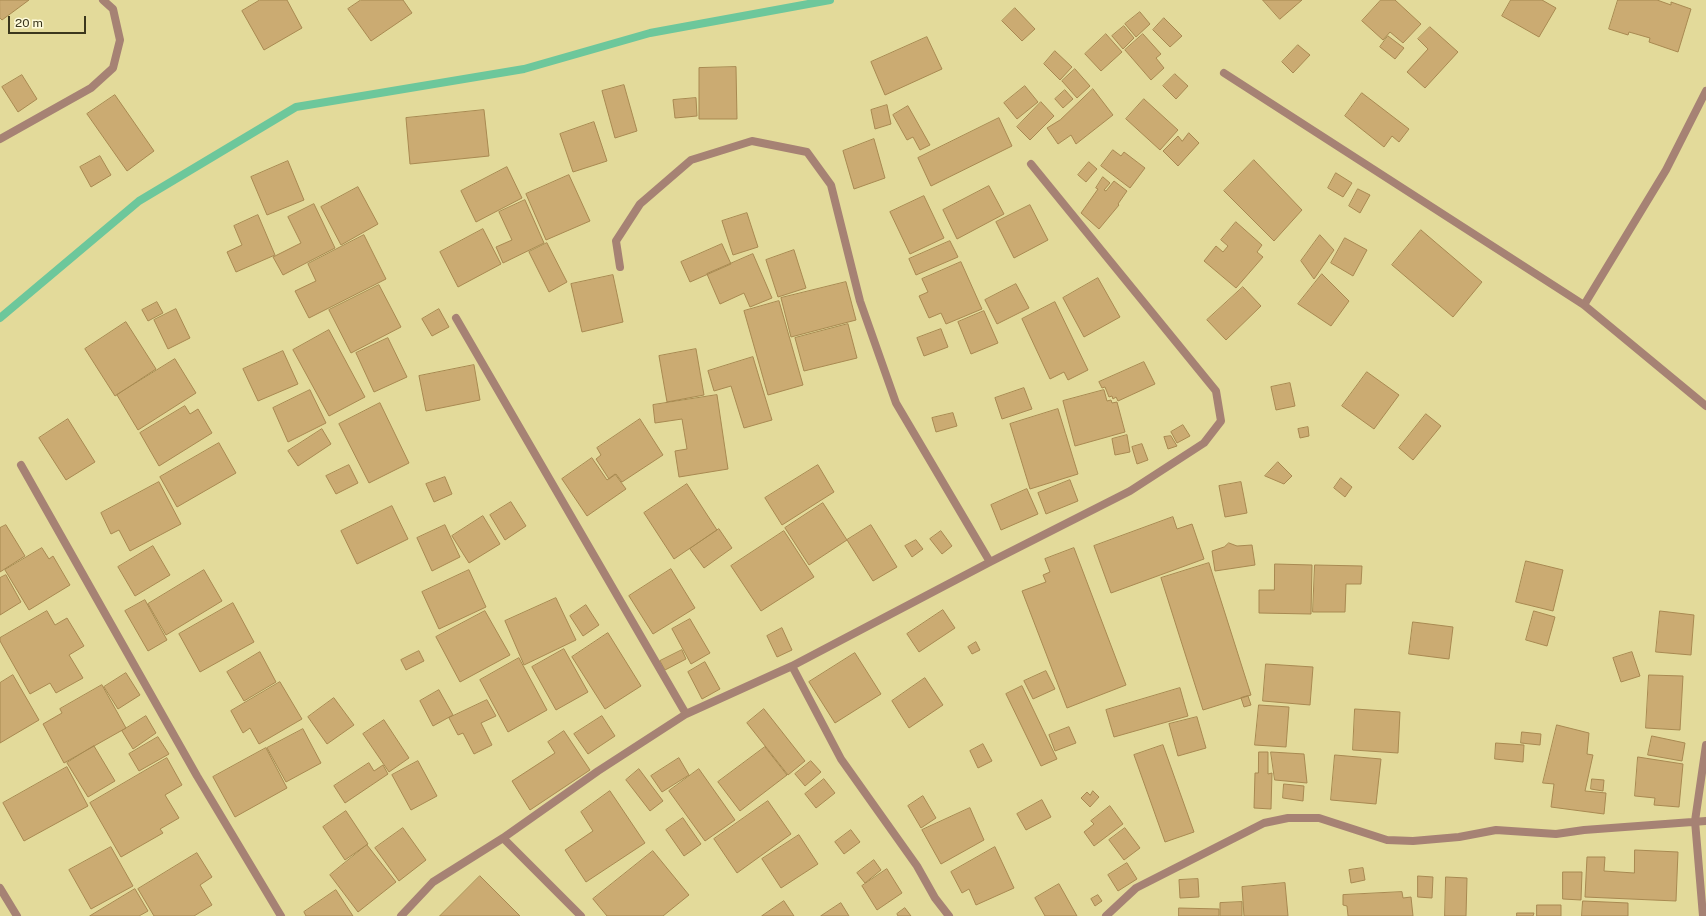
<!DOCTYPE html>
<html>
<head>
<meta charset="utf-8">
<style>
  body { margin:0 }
  #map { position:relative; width:1706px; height:916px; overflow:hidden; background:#e3da9a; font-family:"Public Sans",sans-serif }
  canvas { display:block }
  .scale { position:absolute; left:8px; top:16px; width:78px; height:18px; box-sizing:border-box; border:2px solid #3b371d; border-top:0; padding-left:5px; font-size:12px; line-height:14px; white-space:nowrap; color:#3b371d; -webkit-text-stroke:3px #fefada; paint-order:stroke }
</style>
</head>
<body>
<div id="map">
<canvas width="1706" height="916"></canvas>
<div class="scale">20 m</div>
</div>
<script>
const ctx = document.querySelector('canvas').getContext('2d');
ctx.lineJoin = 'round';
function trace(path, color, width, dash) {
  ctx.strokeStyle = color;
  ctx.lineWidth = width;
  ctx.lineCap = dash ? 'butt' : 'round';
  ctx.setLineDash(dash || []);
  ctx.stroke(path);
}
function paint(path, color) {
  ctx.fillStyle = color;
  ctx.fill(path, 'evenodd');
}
const stream = new Path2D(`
  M0,318l139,-117 157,-94 228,-38 126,-36 180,-33`);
const building = new Path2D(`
  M0,0h29l-27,20 -2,-2z
  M260,0h27l15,28 -38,22 -22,-39z
  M361,0h42l9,13 -41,28 -23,-32z
  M1263,0h39l-22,19z
  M1381,0h14l26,24 -18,19 -13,-11 -7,8 -21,-19z
  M1511,0h31l14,8 -17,29 -37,-21z
  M1618,0h39l14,5v-3l20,7 -13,43 -29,-10 1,-4 -21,-6 -1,3 -19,-6z
  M1015,8l20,21 -13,12 -20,-20z
  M1140,12l10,12 -14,13 -11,-13z
  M1164,18l18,18 -12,11 -17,-17z
  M1124,26l10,12 -11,11 -11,-13z
  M1430,27l28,25 -33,36 -18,-16 21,-23 -10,-10z
  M1106,34l16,18 -21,19 -16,-17z
  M1143,34l18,20 -5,4 8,10 -13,12 -26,-30z
  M1388,36l16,12 -9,11 -15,-12z
  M927,37l15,32 -57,26 -14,-33z
  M1298,45l12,10 -17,18 -11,-11z
  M1055,51l17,16 -12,13 -16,-16z
  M736,67l1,52h-38v-51z
  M1075,69l15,17 -13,12 -15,-17z
  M1175,74l13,12 -12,13 -13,-13z
  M22,75l15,24 -19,13 -16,-25z
  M624,85l13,46 -22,7 -13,-47z
  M1025,86l13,16 -21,17 -13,-16z
  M1093,89l20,26 -37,29 -5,-9 -13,9 -11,-16 13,-8z
  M1065,90l8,9 -10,9 -8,-9z
  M1362,93l47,36 -10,13 -7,-6 -8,11 -39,-31z
  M115,95l39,56 -27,20 -40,-57z
  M696,98l1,18 -22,2 -2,-18z
  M1144,99l34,31 -18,20 -34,-31z
  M1041,102l13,14 -24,24 -13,-13z
  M887,105l4,19 -16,5 -4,-19z
  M908,106l22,39 -10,5 -7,-13 -6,3 -14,-25z
  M484,110l5,46 -79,8 -4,-46z
  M999,118l13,28 -81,40 -13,-28z
  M594,122l13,39 -34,11 -13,-38z
  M1189,133l10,10 -21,23 -15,-15 15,-15 4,5z
  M874,139l11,39 -31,11 -11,-38z
  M1113,150l8,6 3,-4 21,16 -15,20 -29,-22z
  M100,156l11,19 -20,12 -11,-20z
  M1254,160l48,50 -28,31 -50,-50z
  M288,161l16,39 -37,15 -16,-38z
  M1089,162l8,7 -11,13 -8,-7z
  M507,167l15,31 -46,24 -15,-31z
  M1336,173l16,10 -9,14 -15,-9z
  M569,175l21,46 -44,19 -20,-46z
  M1103,177l7,6 -6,7 2,1 8,-10 13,10 -9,13 1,1 -20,24 -18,-16 17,-24 -2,-1z
  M989,186l15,28 -47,25 -14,-29z
  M358,187l20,37 -37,21 -20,-38z
  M1358,189l12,6 -10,18 -11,-7z
  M924,196l20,42 -34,16 -20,-42z
  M525,200l19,43 -41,20 -7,-16 16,-7 -13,-28z
  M314,204l21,44 -52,27 -10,-18 28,-14 -13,-26z
  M1030,205l18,35 -34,18 -18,-36z
  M747,213l11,34 -25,8 -11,-34z
  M258,215l17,40 -39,17 -9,-20 15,-7 -8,-19z
  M1236,222l26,23 -5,7 6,5 -27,31 -32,-27 12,-15 7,6 5,-6 -7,-6z
  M483,229l18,35 -43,23 -18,-35z
  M1421,230l61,52 -29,35 -61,-52z
  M364,235l22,44 -77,39 -14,-27 21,-10 -8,-17z
  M1320,235l14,15 -20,29 -13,-18z
  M1345,238l22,12 -14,26 -22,-13z
  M950,241l8,16 -42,18 -7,-16z
  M547,243l20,39 -18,10 -20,-40z
  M722,244l9,20 -41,18 -9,-20z
  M794,250l12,38 -28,9 -12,-37z
  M753,254l19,44 -22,9 -6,-14 -24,11 -13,-30z
  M961,262l21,47 -36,15 -5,-11 -12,5 -10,-22 9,-4 -6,-13z
  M1322,274l27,27 -18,25 -33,-22z
  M613,275l10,47 -41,10 -11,-48z
  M1098,278l22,39 -36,20 -21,-39z
  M846,282l10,38 -65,17 -10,-39z
  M1016,284l13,24 -32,16 -12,-24z
  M379,285l22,42 -50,26 -22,-43z
  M1243,287l18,19 -35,34 -19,-20z
  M779,301l24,84 -35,10 -24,-84z
  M157,302l6,11 -15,8 -6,-11z
  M1055,302l33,68 -20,10 -4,-8 -14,7 -28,-60z
  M176,309l14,29 -22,11 -14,-29z
  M439,309l10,18 -17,9 -10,-17z
  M984,311l14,32 -27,11 -13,-32z
  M126,322l30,47 -41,27 -30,-47z
  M848,324l9,34 -53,13 -9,-33z
  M941,329l7,18 -24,9 -7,-18z
  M329,330l36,67 -36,19 -36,-66z
  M388,338l19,39 -33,15 -18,-39z
  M696,349l8,46 -37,7 -8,-46z
  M283,351l15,33 -40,17 -15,-32z
  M753,357l19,63 -28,8 -13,-42 -17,5 -6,-20z
  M175,359l21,34 -58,37 -21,-35z
  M1144,362l11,22 -37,17 -2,-4 -3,2 -1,-3 -3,1 -4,-10 -3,1 -3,-6z
  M474,365l6,35 -54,11 -7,-35z
  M1367,372l32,23 -25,34 -32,-23z
  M1290,383l5,23 -19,4 -5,-23z
  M1024,388l8,21 -30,10 -7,-21z
  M310,390l16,33 -38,19 -15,-34z
  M1104,390l3,11 4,-1 1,3 5,-1 8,30 -50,14 -12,-45z
  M717,395l11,74 -49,8 -4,-26 12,-2 -5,-30 -27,4 -2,-18z
  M380,403l29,60 -40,20 -30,-59z
  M185,406l5,8 8,-5 14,24 -53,33 -19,-33z
  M1058,409l20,65 -48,15 -20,-65z
  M953,413l4,13 -21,6 -4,-14z
  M1426,414l15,12 -28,34 -14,-12z
  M68,419l27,43 -29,18 -27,-42z
  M640,419l23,36 -41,27 -6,-8 -7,5 -13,-20 5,-4 -4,-7z
  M1183,425l7,11 -13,7 -6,-11z
  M1308,427l1,9 -9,2 -2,-9z
  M322,429l9,15 -33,22 -10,-15z
  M1127,435l3,17 -15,3 -3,-16z
  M1171,436l6,10 -9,3 -4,-12z
  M219,443l17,30 -59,34 -17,-30z
  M1142,444l6,16 -11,4 -5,-17z
  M592,458l15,22 8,-6 11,15 -39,27 -25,-37z
  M1278,462l14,14 -8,8 -19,-8z
  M349,465l9,18 -22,11 -10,-18z
  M818,465l16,27 -52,33 -17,-27z
  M445,477l7,17 -18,8 -8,-18z
  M1341,478l11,9 -7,10 -11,-9z
  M1070,480l8,21 -32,13 -8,-21z
  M159,482l22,42 -51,27 -11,-21 -8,4 -10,-21z
  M1241,482l6,31 -22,4 -6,-31z
  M687,484l30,46 -43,29 -30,-46z
  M1027,489l11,25 -37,16 -10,-25z
  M511,502l15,24 -21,14 -15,-25z
  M823,503l24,37 -38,25 -24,-37z
  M392,506l16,33 -51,25 -16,-33z
  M483,516l17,28 -31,19 -17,-27z
  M1173,517l4,12 15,-5 12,35 -93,34 -17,-47z
  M6,525l19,31 -25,16v-44z
  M445,525l15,32 -28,14 -15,-33z
  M871,525l26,42 -24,14 -26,-41z
  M719,529l13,19 -28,20 -14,-19z
  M784,531l30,46 -53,34 -30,-45z
  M941,531l11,15 -10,8 -12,-15z
  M916,540l7,9 -11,8 -7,-11z
  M1229,543l8,3 15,-1 3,20 -40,6 -3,-20 12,-4z
  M153,546l17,29 -35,21 -17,-29z
  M42,548l7,11 4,-3 17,29 -41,25 -24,-40z
  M1074,548l52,137 -59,23 -45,-117 24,-9 -3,-7 7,-3 -5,-13z
  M1526,561l37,9 -10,41 -37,-9z
  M1209,563l42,132 -48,15 -42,-132z
  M1275,564l37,1 -1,49 -52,-1v-23h15z
  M1315,565l47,1 -1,18h-15l-1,28h-32z
  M671,569l24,39 -42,26 -24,-38z
  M204,570l18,31 -56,34 -18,-31z
  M469,570l17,37 -47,22 -17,-37z
  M6,575l15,27 -21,13v-37z
  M556,598l20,42 -52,25 -19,-44z
  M145,600l22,40 -19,11 -23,-40z
  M233,603l21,39 -54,30 -21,-38z
  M586,605l13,20 -16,11 -13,-20z
  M943,610l12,18 -36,24 -12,-18z
  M47,611l8,14 12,-7 17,28 -15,9 14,23 -27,15 -6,-10 -20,11 -30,-53v-3z
  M485,611l25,44 -50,27 -24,-45z
  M1534,611l21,6 -8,29 -21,-6z
  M1660,611l34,4 -3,40 -35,-3z
  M690,619l20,34 -19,11 -19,-35z
  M1413,622l40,5 -4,32 -40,-5z
  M782,628l10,22 -15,7 -10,-21z
  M608,633l33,53 -36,23 -33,-52z
  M976,642l4,8 -8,4 -4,-7z
  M564,649l24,43 -32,18 -24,-43z
  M682,650l4,9 -21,11 -5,-9z
  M419,651l5,10 -18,9 -5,-10z
  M260,652l16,30 -32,19 -17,-29z
  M1632,652l8,24 -19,6 -8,-24z
  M855,653l26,41 -46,29 -26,-41z
  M519,658l28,52 -39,22 -28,-52z
  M705,662l15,27 -18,10 -14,-27z
  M1266,664l47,3 -3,38 -47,-4z
  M1046,671l9,18 -22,10 -9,-18z
  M126,673l14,22 -22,14 -14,-22z
  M13,675l26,45 -39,23v-60z
  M1649,675l34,1 -3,54 -34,-2z
  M925,678l18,27 -34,23 -17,-27z
  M280,682l22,37 -43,25 -9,-16 -7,5 -12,-22z
  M102,685l24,43 -62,35 -21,-39 19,-11 -2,-4z
  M1022,686l35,73 -16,7 -35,-72z
  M1180,688l8,28 -74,21 -8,-27z
  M439,690l14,25 -20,11 -13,-25z
  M1248,696l3,9 -7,2 -3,-9z
  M334,698l20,27 -27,19 -19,-27z
  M487,700l9,16 -15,7 11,22 -18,9 -11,-21 -5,2 -9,-17z
  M1259,705l30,2 -3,40 -31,-2z
  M764,709l41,52 -17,14 -41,-52z
  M1355,709l45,3 -2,41 -45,-3z
  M146,716l10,17 -23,16 -11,-18z
  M602,716l13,20 -27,18 -14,-20z
  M1197,717l9,31 -28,8 -9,-32z
  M384,720l25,38 -20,14 -26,-38z
  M1557,725l32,8 -2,21 6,1 -8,36 21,2 -2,21 -53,-7 3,-23 -11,-1z
  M1069,727l7,16 -21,8 -6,-16z
  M303,729l18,34 -35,19 -19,-34z
  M564,731l26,39 -60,40 -18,-29 43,-28 -7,-11z
  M1522,732l19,2 -1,11 -19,-2z
  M1652,736l33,7 -3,18 -34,-6z
  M158,737l11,17 -30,17 -10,-17z
  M1496,743l28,2 -1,17 -28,-3z
  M983,744l9,17 -14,7 -8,-17z
  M1163,745l31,87 -29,10 -31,-87z
  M94,746l21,35 -27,16 -21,-34z
  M765,747l22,28 -47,36 -22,-29z
  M266,748l21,40 -52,29 -22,-40z
  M1259,752h9v22l4,-1 -1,36 -17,-1 1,-35h3z
  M1271,752l33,2 3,29 -32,-3z
  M1335,755l46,4 -5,45 -45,-4z
  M1638,757l45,7 -4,43 -25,-2 1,-7 -20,-2z
  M167,758l15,27 -17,10 14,23 -19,11 3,4 -42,24 -31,-54z
  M679,758l10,17 -27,17 -11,-16z
  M418,761l19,35 -26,14 -19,-35z
  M811,761l10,11 -16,14 -10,-12z
  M369,763l5,8 9,-6 5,9 -43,29 -11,-17z
  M67,767l21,39 -64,35 -21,-38z
  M639,769l24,32 -13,10 -24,-31z
  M699,769l36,51 -30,21 -36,-50z
  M824,779l11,14 -19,15 -11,-14z
  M1592,779l12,1 -1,11 -12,-2z
  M1284,784l20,2 -1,15 -20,-3z
  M610,791l35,52 -59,39 -21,-32 28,-19 -12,-19z
  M1093,791l6,6 -9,10 -9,-9 6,-6 3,3z
  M923,796l13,22 -15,10 -13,-22z
  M1042,800l9,17 -25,13 -9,-16z
  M768,801l23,33 -54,39 -23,-34z
  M1110,806l13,18 -29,22 -10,-14 10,-8 -3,-3z
  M970,808l14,32 -43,24 -19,-34z
  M346,811l22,33 -23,16 -22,-33z
  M683,818l18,26 -17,12 -18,-26z
  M403,828l23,32 -27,21 -24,-33z
  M1125,828l15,20 -16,12 -15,-20z
  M851,830l9,12 -16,12 -9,-12z
  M799,835l19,29 -37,24 -19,-29z
  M367,845l29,37 -38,30 -28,-37z
  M111,847l22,39 -42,23 -22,-39z
  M995,847l19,41 -38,17 -7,-16 -7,4 -11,-21z
  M1635,850l43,2 -2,49 -91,-4 2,-40h18l-1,14 30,2z
  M653,851l36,44 -26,21h-56l-14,-17z
  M197,853l15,24 -12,8 12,20 -18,11h-40l-16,-27z
  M874,860l7,10 -16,13 -8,-10z
  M1127,863l10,16 -19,12 -10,-16z
  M1363,868l2,12 -14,3 -2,-13z
  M887,869l15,24 -25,17 -15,-24z
  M1563,872h19l-1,28 -18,-1z
  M480,876l40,40h-80z
  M1418,876l15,1 -1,21 -14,-1z
  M1446,877l21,1 -1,38h-21z
  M1198,879l1,18 -19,1 -1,-18z
  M1285,883l3,33h-44l-2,-29z
  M1059,884l18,32h-32l-10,-18z
  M135,889l13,22 -9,5h-49z
  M336,890l17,26h-47l-2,-4z
  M1402,892l1,6 8,-1 2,19h-65l-1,-10 -4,-1v-10z
  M1098,895l4,6 -7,5 -4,-7z
  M784,901l10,15h-32z
  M1583,901l45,2v13h-46z
  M1242,902v14h-22v-13z
  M841,903l8,13h-28z
  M1537,905h24v11h-24z
  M905,908l6,8h-13l-1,-2z
  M1179,908l40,1v7h-40z
  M1517,913h17l-1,3h-16z`);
const minor = new Path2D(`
  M1224,73l360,232 122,101
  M0,139l91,-51 22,-20 7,-28 -7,-31 -10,-9
  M620,267l-4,-26 24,-37 51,-44 61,-19 55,11 24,33 29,116 36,102 94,159
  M1584,305l82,-135 40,-79
  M456,318l230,396
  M21,465l176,311 84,140
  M792,666l49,93 76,107 18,32 14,18
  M503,838l78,78
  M0,888l17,28
  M401,916l32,-34 70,-44 95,-67 88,-57 106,-48 198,-104 140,-71 74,-48 17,-22 -5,-30 -185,-227
  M1106,916l30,-28 128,-65 24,-5h31l68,22 26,1 46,-4 37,-7 60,4 28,-4 122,-9
  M1703,916l-8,-95 11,-76`);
trace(stream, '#6dc79b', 8);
paint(building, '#cbab72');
trace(building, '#a88951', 1);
trace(minor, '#a68274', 8);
</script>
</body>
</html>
